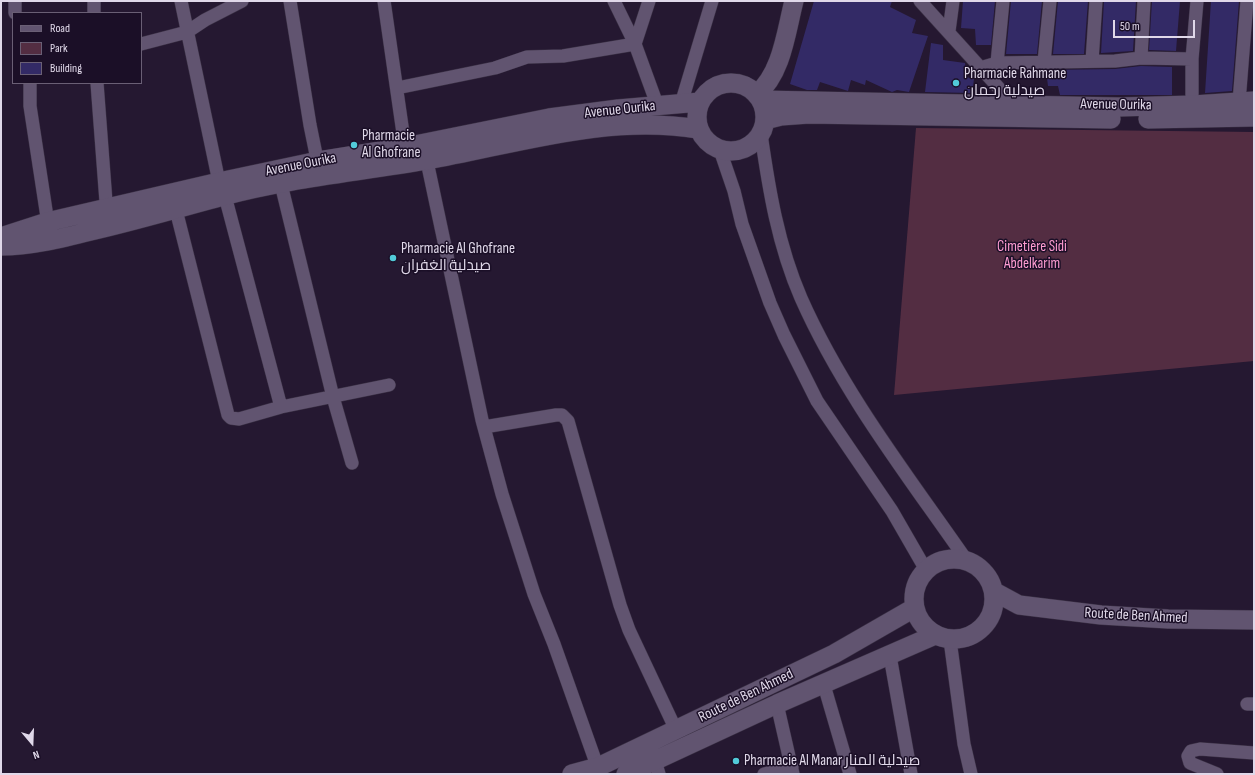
<!DOCTYPE html>
<html>
<head>
<meta charset="utf-8">
<style>
  body { margin:0 }
  #map { position:relative; width:1255px; height:775px; overflow:hidden; background:#251831; font-family:"Sofia Sans Condensed",sans-serif }
  canvas { display:block }
  .frame { position:absolute; inset:0; border:2px solid #e0d8e9; pointer-events:none }
  .legend { position:absolute; left:12px; top:12px; width:130px; height:72px; box-sizing:border-box; background:#1b0f27; border:1px solid #6a5f75; margin:0; padding:5px 7px; list-style:none; font-size:12px; color:#e0d8e9 }
  .legend li { display:flex; align-items:center; gap:8px; height:20px }
  .legend b { width:20px; border:1px solid #6a5f75 }
  .north { position:absolute; left:12px; top:723px; width:40px; height:40px; -webkit-text-stroke:3px #1b0f27; paint-order:stroke; rotate:161deg; font-size:11px; font-weight:700; line-height:16px; text-align:center; color:#e0d8e9 }
  .north::after { content:''; display:block; margin:auto; width:14px; height:18px; background:#e0d8e9; clip-path:polygon(50% 0,100% 100%,50% 72%,0 100%) }
  .scale { position:absolute; left:1113px; top:20px; width:82px; height:18px; box-sizing:border-box; border:2px solid #e0d8e9; border-top:0; padding-left:5px; font-size:12px; line-height:14px; white-space:nowrap; color:#e0d8e9; -webkit-text-stroke:3px #1b0f27; paint-order:stroke }
</style>
</head>
<body>
<div id="map">
<canvas width="1255" height="775"></canvas>
<div class="frame"></div>
<ul class="legend">
<li><b style="height:5px;background:#615470"></b>Road</li>
<li><b style="height:11px;background:#532d42"></b>Park</li>
<li><b style="height:11px;background:#332a66"></b>Building</li>
</ul>
<div class="north">N</div>
<div class="scale">50 m</div>
</div>
<script>
const ctx = document.querySelector('canvas').getContext('2d');
ctx.lineJoin = 'round';
function paint(path, color) {
  ctx.fillStyle = color;
  ctx.fill(path, 'evenodd');
}
function trace(path, color, width, dash) {
  ctx.strokeStyle = color;
  ctx.lineWidth = width;
  ctx.lineCap = dash ? 'butt' : 'round';
  ctx.setLineDash(dash || []);
  ctx.stroke(path);
}
function drawText(font, color, halo, rows, align = 'center') {
  ctx.font = font + ' "Sofia Sans Condensed",Cairo,sans-serif';
  ctx.lineWidth = 3;
  ctx.setLineDash([]);
  ctx.textBaseline = 'middle';
  ctx.strokeStyle = halo;
  ctx.fillStyle = color;
  for (const [text, x, y, turn = 0] of rows) {
    ctx.save();
    ctx.translate(x, y);
    ctx.rotate((+turn || 0) * Math.PI / 180);
    ctx.textAlign = isNaN(turn) ? turn : align;
    if (halo) ctx.strokeText(text, 0, 0);
    ctx.fillText(text, 0, 0);
    ctx.restore();
  }
}
const green = new Path2D(`
  M916,128l338,4v229l-360,34z`);
const building = new Path2D(`
  M814,1h78l-2,6 26,13 -4,13 16,3 -19,56 -12,-2 -5,2 -26,-12 -1,5 -14,-5 -3,11 -28,-9 -3,8h-10l-17,-6z
  M963,1h32l-4,44h-15l-1,-16 -14,-1z
  M1011,1h31l-5,53h-31z
  M1058,1h30l-4,53h-31z
  M1104,1h32l-3,50 -32,2z
  M1152,1h28l-4,50 -27,-1z
  M1211,1h28l-7,90 -27,2z
  M931,43l12,2v15l22,3 1,14 8,2 -2,14 -47,-1z
  M1141,66l31,1v28h-112l-2,-9h-10l-2,-16 69,-1z`);
const street = new Path2D(`
  M181,1l38,181 6,14 56,211
  M290,1l20,124 9,44
  M384,1l21,146
  M614,1l21,43 23,63
  M920,1l97,107
  M15,13v-12
  M94,13v-12
  M949,31l4,-30
  M141,44l46,-12 18,-12 37,-19
  M1141,58l3,-57
  M1092,61l4,-60
  M1044,62l6,-61
  M997,63l6,-62
  M980,68l17,-5 118,-2 26,-3 51,1
  M30,83v23l19,124
  M97,83l10,132
  M397,88l98,-20 32,-11 36,-1 72,-12 14,-43
  M1239,102l8,-101
  M681,104l31,-103
  M1192,113v-54l5,-58
  M761,134c8,56 17,111 40,164 42,95 107,178 166,263
  M720,150l14,41 8,33 28,79 14,32 33,66 75,110 34,59
  M425,152l57,268 20,74 32,100 20,50 46,130
  M281,184l52,213 19,66
  M176,210l52,205 3,3 8,1 42,-12 108,-22
  M484,427l72,-12h6l6,6 52,184 9,25 47,100
  M950,640l14,104 7,30
  M890,656l21,118
  M824,685l26,89
  M777,704l16,70
  M1247,704h7
  M655,761l4,13
  M764,774l28,-7
  M1217,774l-27,-11 -2,-7 3,-5 9,-2 54,4`);
const secondary = new Path2D(`
  M697 117a34 34 0 1 1 68 0a34 34 0 1 1-68 0Z
  M757,94c25,-21 29,-62 37,-93
  M761,100l358,7 74,-2 61,-4
  M1148,119l106,-2
  M765,120l16,-4 28,-2 302,5
  M1,237l46,-15 172,-40 99,-21 87,-14 144,-29 69,-9 82,-7
  M1,246c33,0 66,-9 98,-17 42,-10 83,-22 124,-33 67,-18 136,-24 204,-36 90,-16 179,-46 271,-31
  M914 599a40 40 0 1 1 80 0a40 40 0 1 1-80 0Z
  M995,592l24,13 82,10 67,4 86,1
  M572,774l26,-7 236,-113 80,-46
  M626,774l151,-70 158,-69`);
const markers = [
  [956,83,4,"#52cbd9"],
  [354,145,4,"#52cbd9"],
  [393,258,4,"#52cbd9"],
  [736,761,4,"#52cbd9"]
];
const poiNames = [
  ["Pharmacie Rahmane",964,74],
  ["صيدلية رحمان",964,91],
  ["Pharmacie",362,136],
  ["Al Ghofrane",362,153],
  ["Pharmacie Al Ghofrane",401,249],
  ["صيدلية الغفران",401,266],
  ["Pharmacie Al Manar صيدلية المنار",744,761]
];
const streetNames = [
  ["Avenue Ourika",1116,105,1],
  ["Avenue Ourika",620,110,-6],
  ["Avenue Ourika",301,165,-11],
  ["Route de Ben Ahmed",1136,616,3],
  ["Route de Ben Ahmed",746,696,-26]
];
const parkNames = [
  ["Cimetière Sidi",1032,247],
  ["Abdelkarim",1032,264]
];
paint(green, '#532d42');
paint(building, '#332a66');
trace(street, '#3c3246', 14);
trace(secondary, '#3c3246', 20);
trace(street, '#615470', 13);
trace(secondary, '#615470', 19);
for (const [x, y, r, color] of markers) {
  const dot = new Path2D();
  dot.arc(x, y, r, 0, 2 * Math.PI);
  ctx.fillStyle = color;
  ctx.fill(dot);
  trace(dot, '#1b0f27', 1.5);
}
drawText('15px', '#e0d8e9', '#1b0f27', poiNames, 'left');
drawText('15px', '#e0d8e9', '#1b0f27', streetNames);
drawText('15px', '#fd9cd1', '#1b0f27', parkNames);
</script>
</body>
</html>
